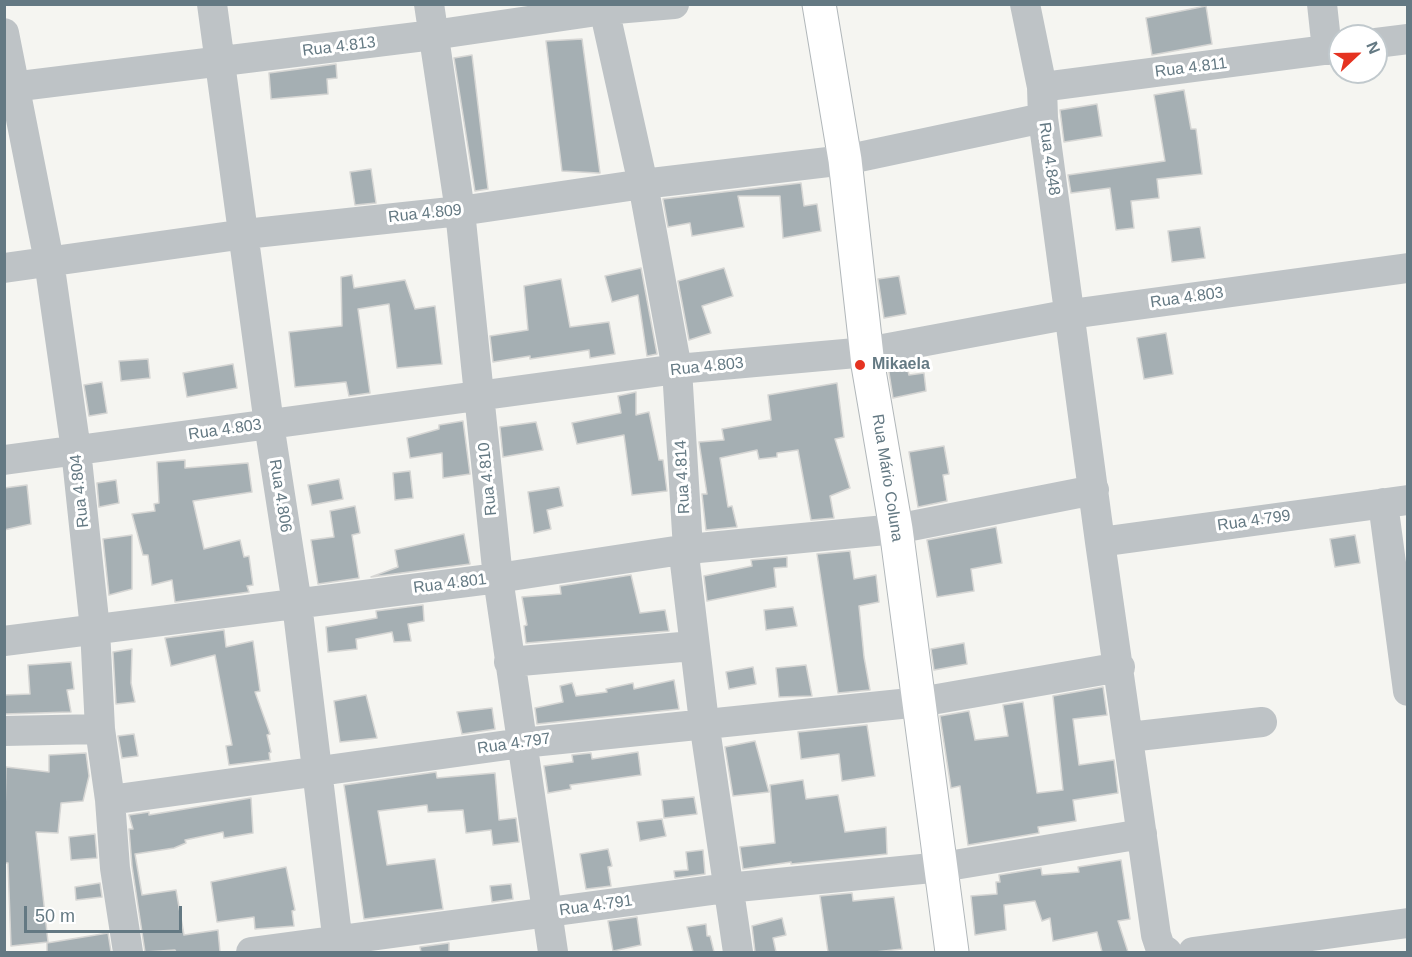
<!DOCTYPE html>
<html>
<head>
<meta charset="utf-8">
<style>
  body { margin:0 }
  #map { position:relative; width:1412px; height:957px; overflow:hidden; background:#f5f5f1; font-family:Helvetica,sans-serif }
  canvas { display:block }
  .frame { position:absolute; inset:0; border:6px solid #647983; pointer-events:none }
  .north { position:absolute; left:1328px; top:24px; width:60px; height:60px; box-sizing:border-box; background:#fff; border:2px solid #c1c9cd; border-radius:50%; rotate:68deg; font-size:16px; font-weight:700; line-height:24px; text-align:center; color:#647983 }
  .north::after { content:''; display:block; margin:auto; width:21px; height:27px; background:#e53321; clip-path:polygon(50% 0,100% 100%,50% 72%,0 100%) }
  .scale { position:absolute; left:24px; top:906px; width:158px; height:27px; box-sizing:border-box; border:3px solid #647983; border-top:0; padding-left:8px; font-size:18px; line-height:21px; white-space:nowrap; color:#647983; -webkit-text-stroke:4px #fff; paint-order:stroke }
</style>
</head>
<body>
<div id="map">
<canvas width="1412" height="957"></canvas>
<div class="frame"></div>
<div class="north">N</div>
<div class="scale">50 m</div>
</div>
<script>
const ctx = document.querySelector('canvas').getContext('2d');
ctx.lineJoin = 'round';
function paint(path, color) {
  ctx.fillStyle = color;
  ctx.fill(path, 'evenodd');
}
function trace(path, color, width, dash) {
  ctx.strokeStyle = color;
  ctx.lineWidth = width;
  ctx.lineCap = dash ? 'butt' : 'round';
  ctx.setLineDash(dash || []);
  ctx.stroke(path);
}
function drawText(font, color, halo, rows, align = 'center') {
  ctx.font = font + ' Helvetica,sans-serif';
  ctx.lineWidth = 6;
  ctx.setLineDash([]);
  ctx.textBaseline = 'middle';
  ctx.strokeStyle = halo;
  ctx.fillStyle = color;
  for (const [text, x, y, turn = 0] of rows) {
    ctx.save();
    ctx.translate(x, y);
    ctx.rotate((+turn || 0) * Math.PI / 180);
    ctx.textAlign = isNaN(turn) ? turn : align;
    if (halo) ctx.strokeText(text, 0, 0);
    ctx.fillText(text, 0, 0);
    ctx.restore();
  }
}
const building = new Path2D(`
  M1206,6l6,38 -60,11 -6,-37z
  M582,39l18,134h-2l-36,-2 -16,-130z
  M472,55l16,134 -13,2 -21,-133z
  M336,64l1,14 -10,1 1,15 -57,5 -2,-26z
  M1184,90l7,39h5l6,45 -45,5 2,19 -28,3 3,27 -18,2 -6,-42 -39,5 -3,-18 97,-14 -11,-66z
  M1097,104l5,32 -38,6 -4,-32z
  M371,169l5,34 -21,2 -5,-33z
  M801,183l3,23 13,-2 4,27 -38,7 -3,-42h-42l6,31 -52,9 -2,-13 -22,4 -5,-28z
  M1200,227l5,31 -33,4 -4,-31z
  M641,268l16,86 -10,2 -9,-61 -26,7 -7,-26z
  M724,268l9,28 -31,10 9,27 -22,7 -11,-59z
  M352,275l2,13 51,-8 10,29 20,-3 7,58 -45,4 -8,-64 -31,5 12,84 -21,3 -3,-14 -51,5 -6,-55 53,-6 -1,-49z
  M899,276l7,38 -22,4 -6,-39z
  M561,279l9,48 39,-5 6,32 -25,4 -1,-8 -59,9v-3l-37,6 -3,-26 38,-6 -4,-44z
  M1166,333l7,41 -29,5 -7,-41z
  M148,359l2,19 -29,3 -2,-20z
  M906,362l3,13 15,-2 2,18 -33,7 -5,-32z
  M233,364l4,24 -50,9 -4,-24z
  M102,382l5,31 -18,3 -5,-31z
  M837,383l7,54 -9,2 15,49 -20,8 4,22 -23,2 -13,-70 -21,3v4l-18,2 -2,-9 -37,8 8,49 4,-1 5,21 -31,3 -4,-36h5l-8,-52 25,-2 -2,-11 49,-9 -3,-25z
  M636,392v23l13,-3 10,48h4l4,31 -35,4 -8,-60 -47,9 -5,-21 49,-10 -3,-17z
  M463,421l7,53 -27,4 -1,-25 -32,5 -3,-20 32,-9v-4z
  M536,422l7,28 -40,7 -3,-30z
  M944,446l5,28 -6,1 4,26 -29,6 -9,-55z
  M185,460v8l63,-5 4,29 -59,9 11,48 36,-9 4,17 5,-1 4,29 -6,1 2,6 -74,10 -3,-22 -20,5 -4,-30h-5l-11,-41 23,-3 -1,-7 5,-1 -2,-41z
  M410,471l3,27 -18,2 -2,-27z
  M339,479l4,20 -31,6 -4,-20z
  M116,480l3,23 -20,4 -2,-24z
  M27,485l4,39 -27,6v-42z
  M559,487l4,19 -16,4 4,19 -17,4 -6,-41z
  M355,506l5,27 -8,2 7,43 -41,6 -7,-44 23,-3 -4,-26z
  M996,527l6,36 -31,6 3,22 -37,6 -10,-57z
  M464,534l6,30 -99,13 27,-10 -3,-17z
  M132,535v54l-23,6 -6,-56z
  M1355,535l5,28 -25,4 -5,-28z
  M850,551l4,28 22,-4 3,27 -20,4 5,51 6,33 -32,3 -21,-139z
  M787,557v10l-13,1 2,19 -69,14 -3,-25 48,-10 -1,-6z
  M631,575l9,38 25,-3 4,21 -143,12 -2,-17 3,-1 -5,-28 39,-3 -1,-8z
  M423,605l1,16 -16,3 3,17 -17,1 -2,-10 -36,7 1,10 -29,3 -2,-25 51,-9 -1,-7z
  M793,607l4,19 -31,4 -2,-20z
  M224,630l2,17 27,-6 7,50 -5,1 15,42 -3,1 4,17 -2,1 1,7 -41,5 -3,-19 6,-1 -17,-90 -44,11 -6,-28z
  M964,643l3,21 -33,6 -3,-21z
  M132,649l-1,34 4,19 -19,2 -3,-52z
  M71,662l3,27 -7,1 4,22 -67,2v-19l26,-1 -2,-29z
  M806,665l6,31 -33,1 -3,-29z
  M753,667l3,17 -27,5 -3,-17z
  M674,680l5,29 -142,15 -2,-16 28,-6 -3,-16 12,-3 4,13 31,-4 -1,-3 27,-6 1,6z
  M1103,687l4,28 -34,4 6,46 35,-5 4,33 -45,7 3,21 -38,6 1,6 -71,12 -8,-59 -9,2 -11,-72 29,-5 6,29 33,-4 -5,-31 20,-3 14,91 26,-3 -10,-94z
  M366,695l11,43 -37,4 -6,-41z
  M492,708l3,21 -33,5 -5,-22z
  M867,725l8,51 -33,5 -3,-27 -38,5 -3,-27z
  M134,734l4,22 -16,2 -4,-22z
  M755,741l14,51 -36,4 -8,-49z
  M638,752l3,23 -71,10 1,4 -23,4 -4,-27 29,-4 -1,-7 19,-2 1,6z
  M86,753l3,23 -6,25 -22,2 -3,30 -22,-1 12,110 -37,4 -3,-83h-4l2,-96 43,5v-17z
  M436,772l1,6 58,-5 4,47 17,-2 3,24 -26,3 -2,-15 -25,3 -3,-23 -35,2 -1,-7 -49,6 9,54 48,-6 8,50 -79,10 -20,-134z
  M803,780l3,19 32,-4 7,37 41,-5 1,27 -96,10v-2l-48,7 -3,-22 35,-4 -5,-58z
  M694,797l3,17 -33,4 -2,-18z
  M251,798l2,35 -29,5 -1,-6 -38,8 1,3 -12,5 -39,6 7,41 34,-5 8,45 34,-5 2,22h-44l-1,-2 -30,2 -13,-86 -3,-37h4l-4,-14 20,-3v3z
  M662,819l4,17 -26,5 -3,-19z
  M95,834l2,24 -26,2 -2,-23z
  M608,849l4,17 -4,1 3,19 -25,3 -6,-35z
  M703,850l2,24 -30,4 -1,-7 14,-1 -2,-18z
  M1121,860l9,59 -12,2 10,31h-26l-5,-20 -44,9 -3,-23 -8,3 -7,-20 -31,4 2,25 -31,5 -4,-39 26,-2 -1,-12h4l-1,-7 42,-7 1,7 37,-3 -1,-5z
  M286,867l9,43 -3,1 2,15 -39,3 -1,-12 -37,5 -6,-40z
  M100,883l2,14 -26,3 -1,-13z
  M511,884l2,15 -21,3 -2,-16z
  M852,893l1,8 41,-4 8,52 -27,3h-47l-8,-56z
  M637,917l4,28 -28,6 -5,-30z
  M782,918l4,17 -13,3 3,14h-21l-3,-26z
  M706,924l1,12h3l4,16h-21l-6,-25z
  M108,933l3,19h-64v-9z
  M449,943v9h-28l-1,-5z`);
const minor = new Path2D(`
  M212,4l57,420 28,180 42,348
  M429,4l31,207 38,367 55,374
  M603,4l40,180 34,185 11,180 -3,14 19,159 34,230
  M1025,4l17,83 1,31 57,424 56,393 4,12 7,5
  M1322,4l5,46
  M4,33l45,228 27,189 19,179 5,100 10,71 5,68 13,84
  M1376,43l32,-4
  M1042,87l298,-39
  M4,88l429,-53 171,-25 70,-6
  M4,268l241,-34 215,-23 183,-27 202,-24 198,-42
  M4,460l673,-91 190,-17 204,-38 337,-46
  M1383,503l25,188
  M1100,542l308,-42
  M4,641l494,-63 190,-29 208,-20 198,-39
  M509,662l184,-16
  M4,731l96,-2
  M1129,737l133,-15
  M110,800l412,-57 398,-41 200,-35
  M251,952l476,-64 215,-21 200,-33
  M1193,952l215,-29`);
const major = new Path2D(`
  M819,4l26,156 23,205 28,164 56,423`);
const markers = [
  [860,365,6,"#e53321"]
];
const streetNames = [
  ["Rua 4.813",339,47,-7],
  ["Rua 4.811",1191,68,-7],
  ["Rua 4.848",1049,159,82],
  ["Rua 4.809",425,214,-6],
  ["Rua 4.803",1187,298,-8],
  ["Rua 4.803",707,367,-6],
  ["Rua 4.803",225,430,-8],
  ["Rua 4.814",683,477,-93],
  ["Rua Mário Coluna",887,478,81],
  ["Rua 4.810",488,479,-96],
  ["Rua 4.804",80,491,-96],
  ["Rua 4.806",280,496,81],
  ["Rua 4.799",1254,521,-8],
  ["Rua 4.801",450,584,-7],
  ["Rua 4.797",514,744,-8],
  ["Rua 4.791",596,906,-8]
];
const poiNames = [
  ["Mikaela",872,365]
];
paint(building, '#a5afb3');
trace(building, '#d6d6d4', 1.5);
trace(major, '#b1b7ba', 35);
trace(minor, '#bec3c6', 30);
trace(major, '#fff', 33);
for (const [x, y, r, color] of markers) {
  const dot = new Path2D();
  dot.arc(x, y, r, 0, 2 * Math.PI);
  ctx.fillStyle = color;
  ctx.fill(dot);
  trace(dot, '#fff', 2);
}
drawText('16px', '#647983', '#fff', streetNames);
drawText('bold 16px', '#647983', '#fff', poiNames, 'left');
</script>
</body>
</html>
